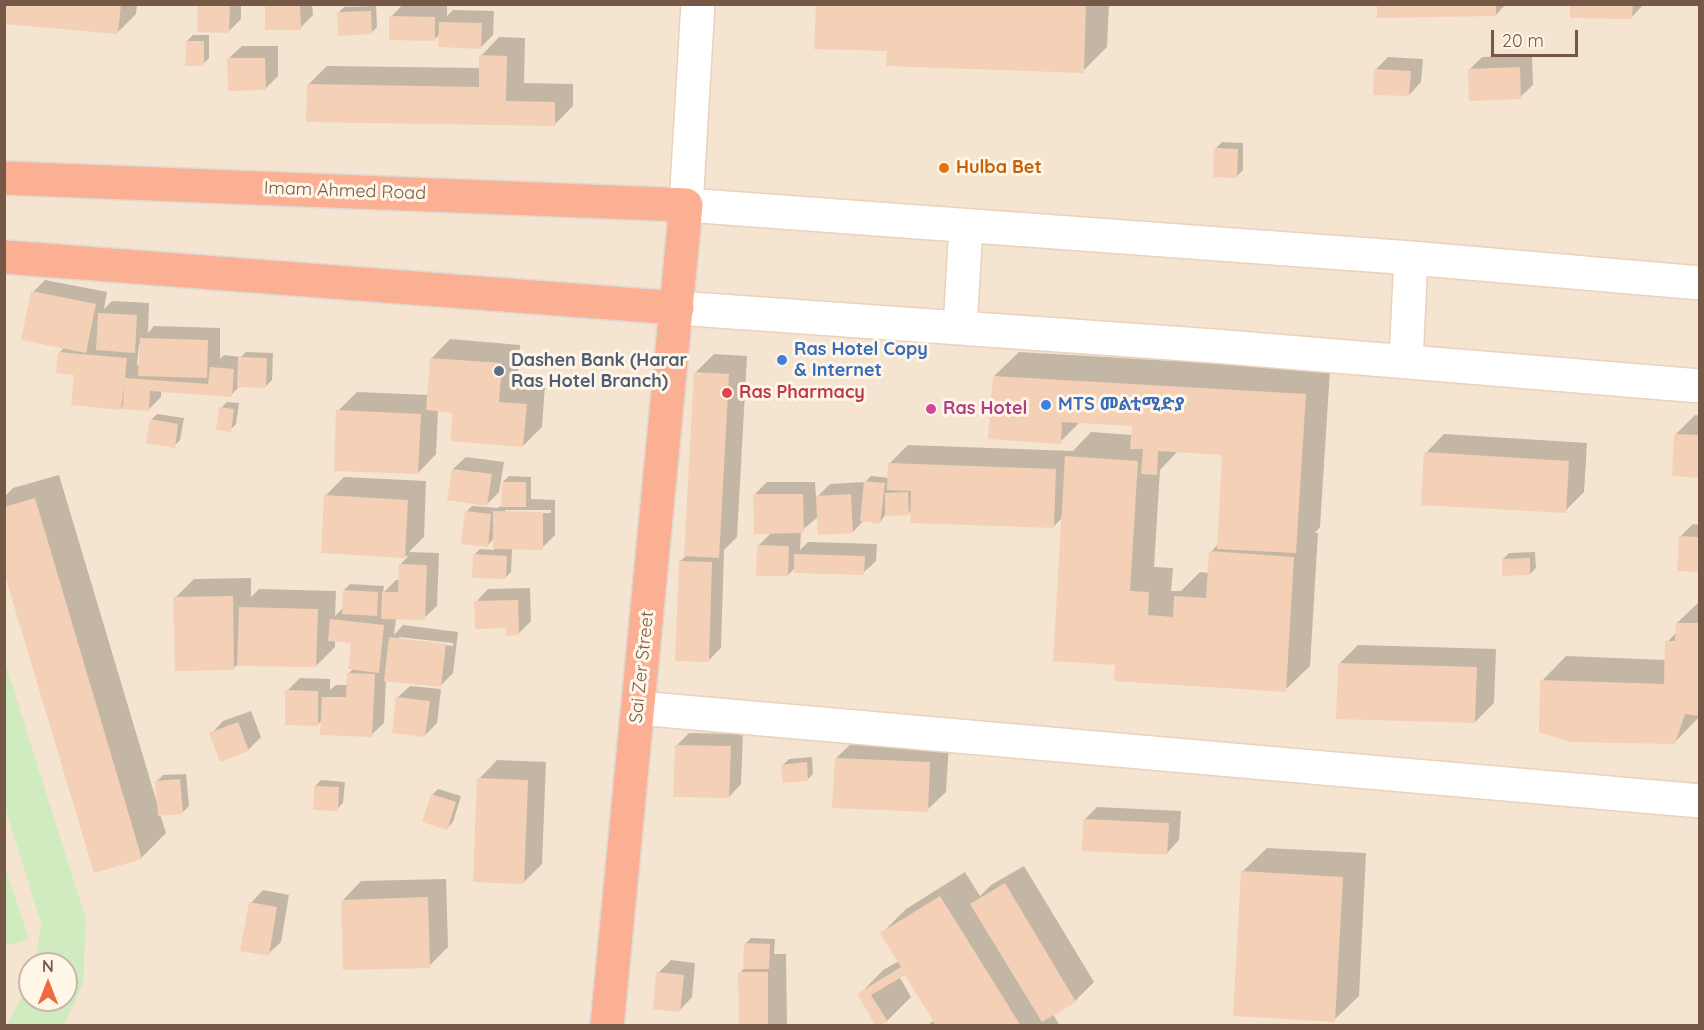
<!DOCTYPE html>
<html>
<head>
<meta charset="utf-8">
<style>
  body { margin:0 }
  #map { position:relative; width:1704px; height:1030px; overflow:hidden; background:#fdf3e1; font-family:Quicksand,sans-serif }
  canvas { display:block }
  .frame { position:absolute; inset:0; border:6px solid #765847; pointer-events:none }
  .north { position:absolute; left:18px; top:952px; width:60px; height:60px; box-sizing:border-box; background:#fff6e8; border:2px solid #c8b7a8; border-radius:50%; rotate:0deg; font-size:16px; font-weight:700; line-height:24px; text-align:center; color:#765847 }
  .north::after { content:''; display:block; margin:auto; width:21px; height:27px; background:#ee693f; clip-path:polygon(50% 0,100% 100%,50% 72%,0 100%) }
  .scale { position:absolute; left:1491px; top:30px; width:87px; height:27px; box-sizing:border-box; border:3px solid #765847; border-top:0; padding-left:8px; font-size:18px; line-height:21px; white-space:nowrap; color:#765847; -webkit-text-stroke:4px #fff6e8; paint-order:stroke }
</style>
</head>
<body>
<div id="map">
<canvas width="1704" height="1030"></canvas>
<div class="frame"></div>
<div class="north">N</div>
<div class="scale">20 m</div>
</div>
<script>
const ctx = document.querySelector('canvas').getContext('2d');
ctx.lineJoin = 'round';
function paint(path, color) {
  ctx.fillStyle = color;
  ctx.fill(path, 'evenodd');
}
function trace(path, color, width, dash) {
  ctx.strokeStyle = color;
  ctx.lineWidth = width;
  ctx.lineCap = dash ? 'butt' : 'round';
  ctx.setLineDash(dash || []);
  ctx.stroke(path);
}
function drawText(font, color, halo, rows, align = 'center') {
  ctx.font = font + ' Quicksand,"Noto Sans Ethiopic",sans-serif';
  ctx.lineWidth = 6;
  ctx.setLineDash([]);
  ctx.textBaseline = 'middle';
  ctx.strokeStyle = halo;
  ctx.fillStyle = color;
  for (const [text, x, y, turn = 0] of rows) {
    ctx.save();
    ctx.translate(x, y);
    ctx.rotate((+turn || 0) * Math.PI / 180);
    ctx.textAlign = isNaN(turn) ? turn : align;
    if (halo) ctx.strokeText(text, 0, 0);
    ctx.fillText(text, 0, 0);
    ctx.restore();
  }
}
const residential = new Path2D(`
  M5,5h1694v1020l-1694,1zM30,964h36v36h-36z`);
const green = new Path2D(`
  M5,662l81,258 -3,65 -19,40h-57l23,-44v19h36v-36h-31l6,-41 -36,-116z
  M4,864l25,75 -24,7h-1z`);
const shadow = new Path2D(`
  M4,4h133l-1,10 -19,19z
  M200,4h41v15l-13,13z
  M266,4h46l1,11 -13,13z
  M403,4l44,1v11l6,-6 41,1 -1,24 -12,12 -41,-13 -6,6 -43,-23z
  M817,4h292l-2,43 -24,24 -195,-21z
  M1378,4h128l-10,11z
  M1572,4h72l-13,14z
  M376,6l1,21 -6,6 -33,-20 6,-6z
  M193,35h16v23l-6,6 -16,-23z
  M499,37l26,1 -1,45 49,1v22l-19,19 -246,-40 19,-19 153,2 1,-12z
  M242,46h36v30l-13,13 -36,-31z
  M1532,55l1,30 -13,12 -51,-27 13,-13z
  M1388,57l35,2 -2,23 -12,13 -34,-25z
  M1222,142l21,1v27l-6,6 -21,-28z
  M45,280l62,12 -3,17 8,-8 37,2 -1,30 6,-7 66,2v31l4,-4 17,2 5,-5 27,1 -1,27 -6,6 -25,-1 -10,10 -70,-5v7l-13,13 -24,-5 -3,4 -46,-35 -15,-22 5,-5 -32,-55zM139,344h2l-1,22 -3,-1z
  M450,339l70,6 -3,39 28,2 -3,41 -19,19 -69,-35 -16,-1 -2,44 -18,19 -80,-62 19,-19 72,3 3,-37z
  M1019,352l311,18 -10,157 -5,6h3l-8,133 -25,24 -168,-26 -54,-147 -10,10 -141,-17 -4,4h-22l-6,8 -16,-2 -11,12 -35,-15 -17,14 -1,19 8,-8 69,2 -1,17 -13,12 -67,-6 -8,8 -30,-29 14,-14 -18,-37 13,-13h48l1,16 14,-14 35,-2 6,-6 18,2v-14l19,-19 165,6 18,-19 41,3 1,-11 -52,-3 -21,21 -66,-66zM1178,451l46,3 -6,90 -7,8 -2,21 -9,-1 -19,19h-10l2,-23 -19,-1 6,-97z
  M714,354l33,2 -10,181 -13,13 -3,98 -13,13 -28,-100 6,-5 9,-183z
  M227,402l12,1 -3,21 -6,6 -9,-22z
  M157,414l27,4 -4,22 -6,6 -23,-26z
  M1695,415l5,1v60l-24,-42z
  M1444,434l143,9 -3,49 -19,19 -139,-58z
  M466,457l38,5 -5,30 -12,12 -34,-35z
  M59,475l98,328v-22l6,-6 23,-1 3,32 -6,6 -23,2 6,19 -25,25 -137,-292v-69l9,-9z
  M509,476l22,1v22l24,1v35l-13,13h-30l-1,24 -6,6 -31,-23 6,-6 14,1v-12l-6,7 -22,-33 6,-6 26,2 5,-4v-22zM505,510h46v3h-46z
  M344,477l82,4 -2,56 -15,15 30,1 -2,53 -13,12h-28l-2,17 9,-10 55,7 -5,41 -13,13 -54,-7 -2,44 -13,12 -49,-15 -5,5 -30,-34 13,-13 30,1v11l6,-5h12l1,-12 5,-5 -2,-26 -17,-2v7l-19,19 -78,-2 -5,5 -58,-71 19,-19 57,-1v19l8,-8 77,2 -1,25 9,-9v-17l6,-6 34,2 -1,7 13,-13h4v-15l8,-9 -85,-4 2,-56zM399,637l54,6v3l-54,-6z
  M1693,524l7,1v45l-20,-33z
  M1535,552l1,16 -6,6 -27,-15 6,-6z
  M530,588l1,33 -13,13 -42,-32 12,-13z
  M1700,601v115l-26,27 -132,-62 24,-25 100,4 1,-18 10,-10v-9z
  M1358,645l138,4 -2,54 -19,19 -136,-58z
  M410,686l31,3 -4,34 -12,12 -28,-37z
  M251,711l10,26 -13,13 -37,-16 12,-13z
  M689,733l54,1 -2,50 -12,13 -53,-51z
  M855,740l94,3 -3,49 -19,18 -91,-52z
  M812,757l1,17 -6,6 -24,-15 6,-6z
  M497,760l49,2 -4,102 -19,19 -44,-104z
  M321,780l24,2 -2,21 -6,6 -22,-23z
  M438,789l23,7 -8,26 -6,6 -15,-33z
  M1097,807l84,4 -2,29 -12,13 -83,-33z
  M1267,848l99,5 -7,143 -25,24 -92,-148z
  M1024,866l70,116 -19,19 -22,13 7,12h-134l9,-6 -30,-47 -6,3 12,21 -24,24 -9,5 -19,-31 24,-25 16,-9 -17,-28 24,-24 59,-37 15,24 11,-11z
  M446,879l2,68 -19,19 -86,-66 18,-19z
  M263,890l26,5 -8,47 -13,12 -17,-51z
  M751,938l24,1 -1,15h12l1,72h-47v-53l4,-5 1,-24z
  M671,960l24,3 -3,34 -12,13 -22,-37z`);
const building = new Path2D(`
  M4,4h117l-3,30 -114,-10z
  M198,4h32l-1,29 -32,-1z
  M265,4h35l1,26h-36z
  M816,4h270l-2,69 -198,-7 1,-15 -73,-2z
  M1377,4h119v12l-119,2z
  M1570,4h63l-1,15 -62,-1z
  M371,11l1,23 -34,2 -1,-24z
  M389,16l46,1v24l-46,-1z
  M439,22l43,1 -1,26 -43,-2z
  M186,41h18v25h-19z
  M479,55l28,1 -1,45 49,1v24l-249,-4 1,-38 172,3z
  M227,58h38l1,32 -38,1z
  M1520,67l1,32 -52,2 -1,-32z
  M1374,69l37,2 -2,25 -36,-1z
  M1214,148l24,1 -1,29 -24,-1z
  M31,291l65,13 -10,49 -65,-13z
  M98,313l39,2 -2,38 -39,-3z
  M140,338l68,2 -1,38 -69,-2z
  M58,352l69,6 -2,20 83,6 2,-17 24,2 -2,28 -82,-6 -1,20 -26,-2 1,-23 -3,24 -50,-5 3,-30 -18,-2z
  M238,357l29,1 -1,30 -29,-1z
  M430,358l72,5 -3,39 28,2 -4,43 -73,-6 3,-28 -27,-3z
  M694,372l35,2 -10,184 -35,-2z
  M993,376l313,18 -10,159 -79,-4 5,-94 -64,-4 -1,24 -16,-1 2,-25h-13l2,-23 -70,-4 -1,22 -73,-5z
  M219,407l15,2 -3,23 -15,-2z
  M336,410l85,4 -3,60 -84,-3z
  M150,419l28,5 -3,24 -29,-5z
  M1674,434l26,1v43l-28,-2z
  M1424,452l145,9 -3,52 -145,-8z
  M1065,456l73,5 -8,130 19,1 -1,23 25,2 1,-21 32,2 3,-47 85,6 -8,135 -172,-11 1,-16 -62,-4z
  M888,463l168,6 -2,59 -144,-5 1,-32 -24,-1z
  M452,469l40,5 -5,32 -40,-6z
  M864,481l21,2 -5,41 -20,-3z
  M502,482h24v25h-25z
  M908,492l1,23 -24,1v-23z
  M753,494h50l1,39 -50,1z
  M851,494l2,39 -35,2 -2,-39z
  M324,495l84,5 -3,58 -84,-5z
  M35,498l107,361 -48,14 -90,-301v-65z
  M465,511l26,3 -3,33 -27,-3z
  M493,511l50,1v38l-50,-1z
  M1679,536l21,1v35l-23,-1z
  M757,545l32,1 -1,30h-32z
  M473,554l34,2 -1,23 -34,-1z
  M794,554l71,2 -1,19 -70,-2z
  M1530,558v17l-28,1v-17z
  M679,561l33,1 -3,100 -34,-1z
  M399,564l28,1 -2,55 -44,-1 1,-27h16z
  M343,590l35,2 -1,24 -35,-2z
  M233,596l1,74 -59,1 -2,-74z
  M518,600l1,35 -13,1v-8l-31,1 -1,-28z
  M239,607l79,2 -2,58 -79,-1z
  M330,619l54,6 -5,48 -31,-4 3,-26 -23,-2z
  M1676,623h24v93l-15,-2 -10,30 -106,-2 -30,-10 1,-52 124,4 1,-43h10z
  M389,637l57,7 -5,43 -57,-6z
  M1338,663l139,4 -2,56 -139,-4z
  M347,673l28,1 -3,63 -52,-2 2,-38h24z
  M285,690l33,1v35l-33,-1z
  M396,697l34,4 -5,36 -33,-4z
  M238,722l11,29 -29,11 -11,-29z
  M675,745l56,1 -2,52 -56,-1z
  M835,758l95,4 -2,50 -96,-4z
  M807,762l1,19 -25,2 -2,-18z
  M477,778l51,2 -4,104 -51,-2z
  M180,779l3,35 -25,2 -3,-35z
  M314,786l25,1 -1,24 -25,-1z
  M431,794l25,8 -9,28 -25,-8z
  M1083,819l86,4 -2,32 -85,-4z
  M1241,871l102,6 -8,145 -102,-6z
  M1005,883l71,119 -34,20 -72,-118z
  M940,896l81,130h-85l-31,-51 -34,20 17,27 -12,4 -19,-32 44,-27 -21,-34z
  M428,897l2,71 -87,2 -2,-70z
  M249,902l28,5 -8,49 -29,-5z
  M744,943l26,1 -1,25h-26z
  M656,972l28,3 -4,37 -27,-3z
  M738,972h30v54h-29z`);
const secondary = new Path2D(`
  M698,4l-12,201 725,53 289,25
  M677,308l537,38 486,40
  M960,328l6,-102
  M1406,360l5,-102
  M638,708l1062,93`);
const highway = new Path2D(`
  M4,178l682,27 -79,821
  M4,257l673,51`);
const markers = [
  [944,168,6,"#e8710a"],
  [782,360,6,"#3f7fe0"],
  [499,371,6,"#5c6f8a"],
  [727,393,6,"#e0444e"],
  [1046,405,6,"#3f7fe0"],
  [931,409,6,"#d1479c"]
];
const foodNames = [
  ["Hulba Bet",956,168]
];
const streetNames = [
  ["Imam Ahmed Road",345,191,2],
  ["Sai Zer Street",642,667,-84]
];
const shopNames = [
  ["Ras Hotel Copy",794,350],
  ["& Internet",794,371],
  ["MTS መልቲሚድያ",1058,405]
];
const serviceNames = [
  ["Dashen Bank (Harar",511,361],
  ["Ras Hotel Branch)",511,382]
];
const healthNames = [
  ["Ras Pharmacy",739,393]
];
const hotelNames = [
  ["Ras Hotel",943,409]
];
paint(residential, '#f5e4cf');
paint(green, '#d0ebbf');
paint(shadow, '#0003');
paint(building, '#f4d0b7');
trace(secondary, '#e9d2bc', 36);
trace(highway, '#ded7d3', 36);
trace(secondary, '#fff', 33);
trace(highway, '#fbb094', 33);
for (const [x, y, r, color] of markers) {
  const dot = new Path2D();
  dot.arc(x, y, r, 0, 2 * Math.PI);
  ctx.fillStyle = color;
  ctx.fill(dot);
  trace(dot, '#fff6e8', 2);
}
drawText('bold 18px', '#c56008', '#fff6e8', foodNames, 'left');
drawText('18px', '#765847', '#fff6e8', streetNames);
drawText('bold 18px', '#366cbe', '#fff6e8', shopNames, 'left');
drawText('bold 18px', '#4e5e75', '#fff6e8', serviceNames, 'left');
drawText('bold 18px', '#be3a42', '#fff6e8', healthNames, 'left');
drawText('bold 18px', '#b23c85', '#fff6e8', hotelNames, 'left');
</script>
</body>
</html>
